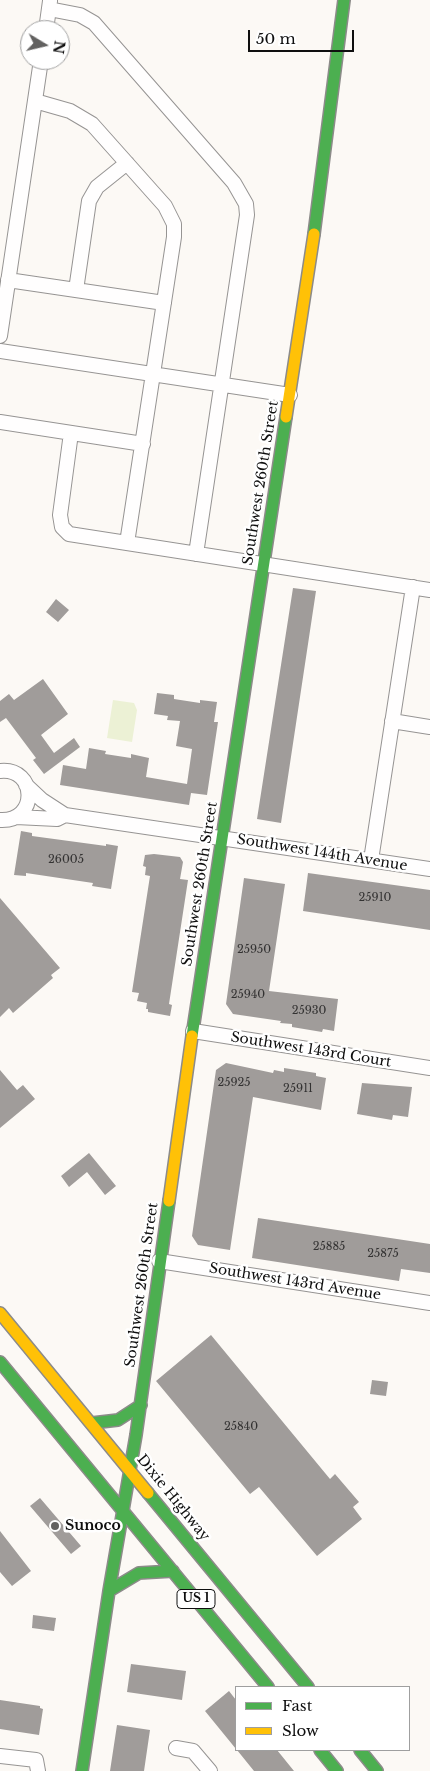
<!DOCTYPE html>
<html>
<head>
<meta charset="utf-8">
<style>
  body { margin:0 }
  #map { position:relative; width:430px; height:1771px; overflow:hidden; background:#fcf9f5; font-family:"Libre Baskerville",serif }
  canvas { display:block }
  .legend { position:absolute; left:235px; top:1686px; width:175px; height:65px; box-sizing:border-box; background:#fff; border:1px solid #9f9f9f; margin:0; padding:6px 9px; list-style:none; font-size:15px; color:#0f0f0f }
  .legend li { display:flex; align-items:center; gap:10px; height:25px }
  .legend b { width:25px; border:1px solid #9f9f9f }
  .north { position:absolute; left:20px; top:20px; width:50px; height:50px; box-sizing:border-box; background:#fff; border:1px solid #9f9f9f; border-radius:50%; rotate:99deg; font-size:14px; font-weight:700; line-height:20px; text-align:center; color:#0f0f0f }
  .north::after { content:''; display:block; margin:auto; width:18px; height:22px; background:#626160; clip-path:polygon(50% 0,100% 100%,50% 72%,0 100%) }
  .scale { position:absolute; left:248px; top:30px; width:106px; height:22px; box-sizing:border-box; border:2px solid #0f0f0f; border-top:0; padding-left:6px; font-size:15px; line-height:18px; white-space:nowrap; color:#0f0f0f; -webkit-text-stroke:4px #fff; paint-order:stroke }
</style>
</head>
<body>
<div id="map">
<canvas width="430" height="1771"></canvas>
<ul class="legend">
<li><b style="height:6px;background:#4caf50"></b>Fast</li>
<li><b style="height:6px;background:#ffc107"></b>Slow</li>
</ul>
<div class="north">N</div>
<div class="scale">50 m</div>
</div>
<script>
const ctx = document.querySelector('canvas').getContext('2d');
ctx.lineJoin = 'round';
function paint(path, color) {
  ctx.fillStyle = color;
  ctx.fill(path, 'evenodd');
}
function trace(path, color, width, dash) {
  ctx.strokeStyle = color;
  ctx.lineWidth = width;
  ctx.lineCap = dash ? 'butt' : 'round';
  ctx.setLineDash(dash || []);
  ctx.stroke(path);
}
function drawText(font, color, halo, rows, align = 'center') {
  ctx.font = font + ' "Libre Baskerville",serif';
  ctx.lineWidth = 5;
  ctx.setLineDash([]);
  ctx.textBaseline = 'middle';
  ctx.strokeStyle = halo;
  ctx.fillStyle = color;
  for (const [text, x, y, turn = 0] of rows) {
    ctx.save();
    ctx.translate(x, y);
    ctx.rotate((+turn || 0) * Math.PI / 180);
    ctx.textAlign = isNaN(turn) ? turn : align;
    if (halo) ctx.strokeText(text, 0, 0);
    ctx.fillText(text, 0, 0);
    ctx.restore();
  }
}
const green = new Path2D(`
  M113,700l21,3 3,7 -5,32 -25,-4z`);
const building = new Path2D(`
  M293,588l23,3 -35,232 -24,-4z
  M56,599l13,11 -11,12 -12,-10z
  M43,679l25,35 -27,21 13,18 20,-15 6,9 -36,27 -11,-14 3,-2 -30,-40 -6,4v-21l9,-7 5,6z
  M157,693l17,2v4l26,4v-3l17,2 -3,20h4l-11,73 -16,-2 -2,12 -129,-20 3,-20 23,4 3,-21 17,3 -1,3 26,4v-4l18,4 -3,19 41,7 5,-35 -16,-3 4,-25 -13,-1 1,-4 -14,-2z
  M21,831l11,2v3l74,10v-2l12,2 -7,43 -19,-3 1,-3 -67,-10v3l-12,-1z
  M154,854l26,3 3,5 -3,17 8,1 -19,124 3,1 -2,11 -22,-4v-3h-2l1,-6 -10,-2 2,-8 -7,-1 18,-116 -5,-1 1,-8 -3,-1 2,-11z
  M308,873l122,17v40l-127,-19z
  M244,878l41,6 -16,107 69,8 -4,32 -11,-2 -1,3 -30,-5v-3l-12,-1 1,-2 -48,-7 -7,-10z
  M0,898l60,70 -9,7 2,3 -40,35 -4,-5 -9,9z
  M226,1063l47,10 1,-3 10,2v-4l32,5v3l10,2 -5,32 -68,-13 -23,153 -32,-5 -6,-9 24,-166z
  M0,1070l17,20 6,-5 12,14 -35,29z
  M362,1083l50,4 -4,30 -15,-2 -1,5 -35,-6z
  M89,1153l27,33 -11,9 -18,-23 -18,15 -8,-11z
  M258,1218l172,26v29l-29,-4 -2,12 -147,-23z
  M211,1335l119,144 5,-5 24,28 -6,5 9,12 -45,37 -58,-69 -9,7 -94,-113z
  M372,1380l16,2 -2,14 -16,-2z
  M40,1498l41,48 -10,8 -41,-48z
  M0,1531l31,40 -19,15 -12,-14z
  M33,1615l23,3 -2,13 -22,-3z
  M131,1664l55,7 -4,29 -55,-8z
  M229,1691l7,9v49l-31,-38z
  M0,1700l40,6v2l3,1 -4,26 -39,-6z
  M117,1725l33,5 -6,41h-34z
  M237,1750h40l17,21h-40z`);
const street = new Path2D(`
  M49,9l31,6 14,8 140,160 12,21 1,11 -51,339
  M46,30l4,-29
  M35,101l35,10 22,13 73,82 9,18v13l-47,306
  M8,280l156,23
  M76,290l13,-89 8,-14 30,-24
  M0,336l41,-276
  M0,351l290,44
  M0,422l143,22
  M71,433l-11,82 2,12 7,7 361,56
  M392,721l38,6
  M0,771c37,-4 39,51 0,49
  M26,785l16,15 23,15
  M16,817l41,2 8,-4 365,54
  M371,860l42,-273
  M193,1031l237,37
  M159,1261l271,42
  M176,1748l17,3 17,20
  M0,1756l36,4 2,11`);
const fast = new Path2D(`
  M314,234l30,-234
  M192,1036l94,-619
  M0,1362l268,325
  M92,1423l26,-3 23,-15
  M148,1493l160,194
  M109,1591l30,-18 34,-2
  M320,1750l17,21
  M360,1750l17,21
  M82,1771l27,-180 27,-156 33,-234`);
const slow = new Path2D(`
  M286,417l28,-183
  M169,1201l23,-165
  M0,1313l148,180`);
const markers = [
  [55,1526,5,"#626160"]
];
const numberNames = [
  ["26005",66,860],
  ["25910",375,898],
  ["25950",254,950],
  ["25940",248,995],
  ["25930",309,1011],
  ["25925",234,1083],
  ["25911",298,1089],
  ["25885",329,1247],
  ["25875",383,1254],
  ["25840",241,1427]
];
const shields = [
  [196,1599,38]
];
const shieldNames = [
  ["US 1",196,1599]
];
const streetNames = [
  ["Southwest 260th Street",261,483,-81],
  ["Southwest 144th Avenue",322,853,9],
  ["Southwest 260th Street",200,884,-81],
  ["Southwest 143rd Court",311,1050,9],
  ["Southwest 143rd Avenue",295,1282,9],
  ["Southwest 260th Street",142,1285,-82],
  ["Dixie Highway",173,1498,51]
];
const poiNames = [
  ["Sunoco",65,1526]
];
paint(green, '#ecf1d5');
paint(building, '#a09c9a');
trace(street, '#969493', 16);
trace(fast, '#8c8b89', 14);
trace(slow, '#8c8b89', 14);
trace(street, '#fffefe', 14);
trace(fast, '#4caf50', 11);
trace(slow, '#ffc107', 11);
for (const [x, y, r, color] of markers) {
  const dot = new Path2D();
  dot.arc(x, y, r, 0, 2 * Math.PI);
  ctx.fillStyle = color;
  ctx.fill(dot);
  trace(dot, '#fff', 2);
}
drawText('11px', '#333232', null, numberNames);
for (const [x, y, w] of shields) {
  const box = new Path2D();
  box.roundRect(x - w / 2, y - 9.5, w, 19, 4);
  ctx.fillStyle = '#fff';
  ctx.fill(box);
  trace(box, '#0f0f0f', 1);
}
drawText('bold 12px', '#0f0f0f', null, shieldNames);
drawText('14px', '#0f0f0f', '#fff', streetNames);
drawText('bold 14px', '#0f0f0f', '#fff', poiNames, 'left');
</script>
</body>
</html>
